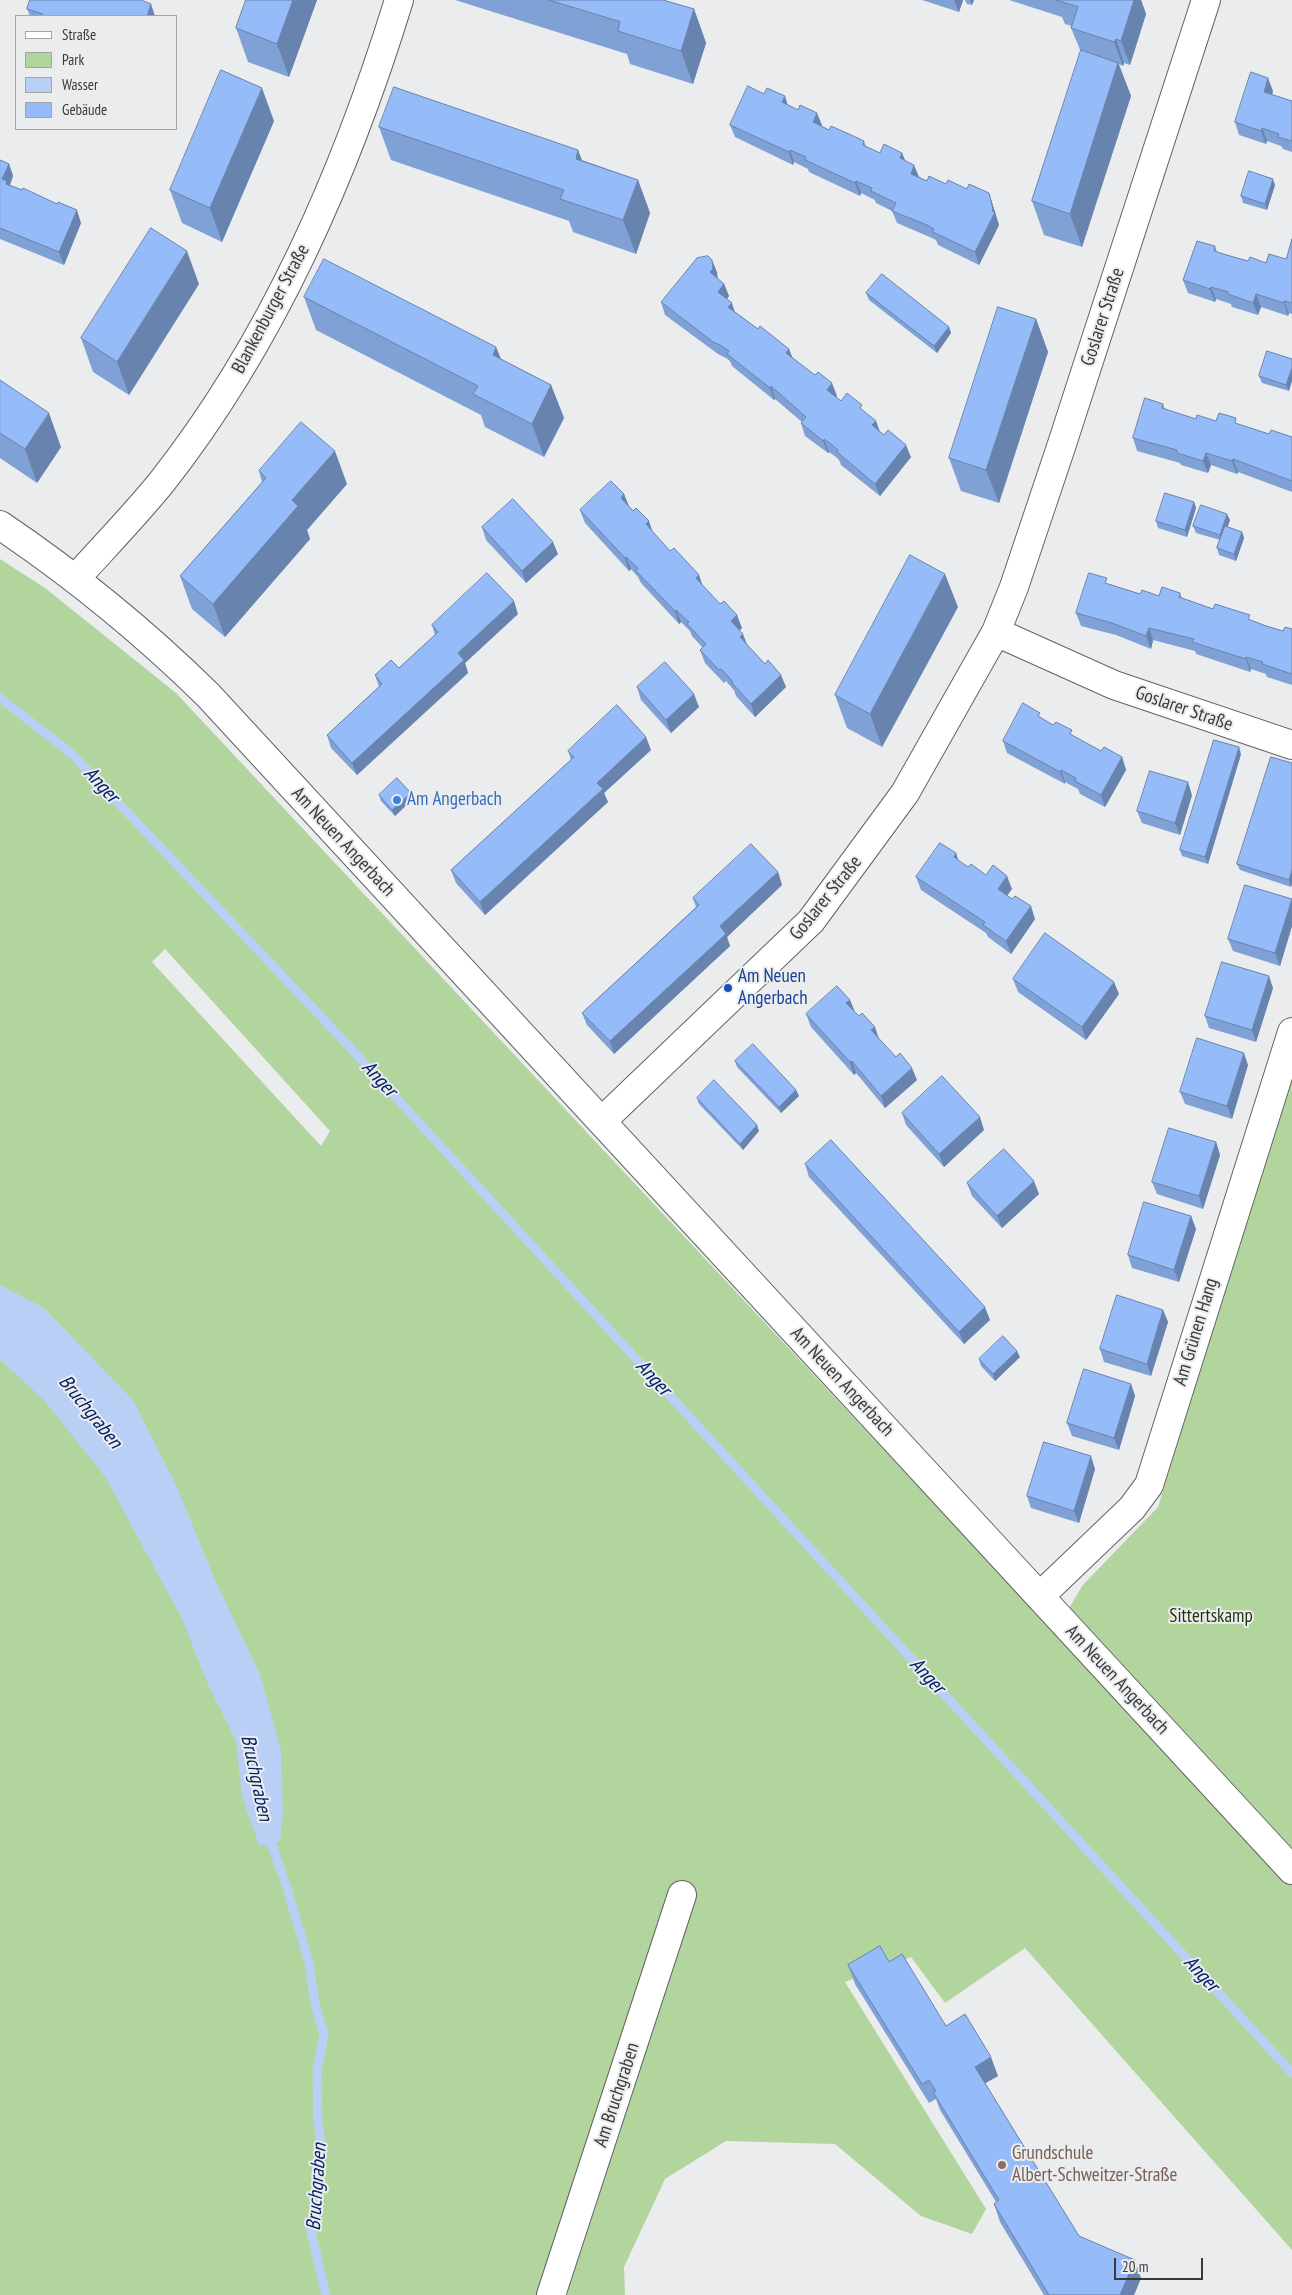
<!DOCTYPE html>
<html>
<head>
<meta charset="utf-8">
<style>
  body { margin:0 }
  #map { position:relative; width:1292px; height:2295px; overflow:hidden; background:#ebecee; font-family:"PT Sans Narrow",sans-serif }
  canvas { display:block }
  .legend { position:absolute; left:15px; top:15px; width:162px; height:115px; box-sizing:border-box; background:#ebecee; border:1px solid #a4a5a6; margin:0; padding:6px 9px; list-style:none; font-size:15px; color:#3a3a3b }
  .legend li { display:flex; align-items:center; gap:10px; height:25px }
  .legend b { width:25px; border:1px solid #a4a5a6 }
  .scale { position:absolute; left:1114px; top:2258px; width:89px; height:22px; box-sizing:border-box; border:2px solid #3a3a3b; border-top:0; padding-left:6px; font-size:15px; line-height:18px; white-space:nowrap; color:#3a3a3b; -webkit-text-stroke:4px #ebecee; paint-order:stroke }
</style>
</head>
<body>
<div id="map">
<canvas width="1292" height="2295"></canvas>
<ul class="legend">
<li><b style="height:6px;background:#fff"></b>Straße</li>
<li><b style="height:14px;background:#b2d59d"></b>Park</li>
<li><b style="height:14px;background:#bacff5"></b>Wasser</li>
<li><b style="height:14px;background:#95bbf8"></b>Gebäude</li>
</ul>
<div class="scale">20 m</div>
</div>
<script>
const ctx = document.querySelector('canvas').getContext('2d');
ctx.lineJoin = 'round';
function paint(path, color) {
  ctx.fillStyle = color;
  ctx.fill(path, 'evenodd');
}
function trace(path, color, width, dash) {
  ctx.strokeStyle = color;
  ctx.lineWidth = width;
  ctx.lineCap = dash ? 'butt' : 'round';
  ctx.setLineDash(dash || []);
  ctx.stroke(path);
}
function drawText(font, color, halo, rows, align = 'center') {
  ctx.font = font + ' "PT Sans Narrow",sans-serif';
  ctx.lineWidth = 4;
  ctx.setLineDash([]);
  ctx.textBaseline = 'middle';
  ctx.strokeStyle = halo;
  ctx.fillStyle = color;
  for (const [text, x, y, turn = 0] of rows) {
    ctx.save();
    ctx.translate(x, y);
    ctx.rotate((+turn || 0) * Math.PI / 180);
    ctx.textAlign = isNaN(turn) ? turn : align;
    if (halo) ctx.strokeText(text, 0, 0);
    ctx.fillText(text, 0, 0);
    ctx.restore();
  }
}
const green = new Path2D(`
  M0,559l45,29 131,105 879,940 27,-47 76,-79 134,-440v1183l-267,-302 -80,55 -34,-46 -66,25 141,227 -14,25 -51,-18 -86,-72 -109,-3 -61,38 -41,88 1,28h-625zM165,949l165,182 -9,15 -169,-184z`);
const water = new Path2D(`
  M0,1285l44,23 89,92 44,87 38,93 45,94 21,76 2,65 -3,26 -9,4h-12l-17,-49 -6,-55 -29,-59 -25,-63 -76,-141 -62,-78 -44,-40z`);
const stream = new Path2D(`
  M0,698l72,56 273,288 947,1031
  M268,1834l19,54 22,75 6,41 9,30 -7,37 1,52 3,18 -2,45 -9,41 16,68`);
const minor = new Path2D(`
  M0,525c74,50 144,107 208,170l1084,1175
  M75,579c29,-32 59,-63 86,-96 112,-142 185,-311 238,-483
  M996,632l118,53 178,60
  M602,1121l209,-200 94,-128 91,-161 18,-45 47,-140 145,-447
  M1040,1596l92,-88 17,-23 143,-453
  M551,2295l131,-400`);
const wall = new Path2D(`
  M246,0h71l-28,77 -41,-15 -12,-34z
  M455,0h208l31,9 12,34 -13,41 -63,-20 -3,-10z
  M922,0h41l-4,12z
  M965,0h9l-2,5 -5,-1z
  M1009,0h132l5,14 -16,51 -6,-2 -1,3 -4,-2 12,32 -49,151 -38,-12 -12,-34 49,-149 -10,-24 1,-2 -7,-2 -3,-7z
  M27,9l128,7h-125z
  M1273,91l-1,4 20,6v51l-9,-3 -2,-3 -14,-5 -1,3 -27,-9 -4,-13z
  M788,105l34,20 -1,1 8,4 35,11 2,6 14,6h22l3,8 14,16 8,4 62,12 10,32 -20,40 -41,-20 -2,-5 -4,-2 -35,-15 -5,-12 -16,-8 -1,-3 -14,-7 -1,3 -51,-24 -1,-3 -14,-7 -1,3 -58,-28 -5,-12z
  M274,121l-52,121 -40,-19 -12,-33z
  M379,127l199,23 4,10 56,20 12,33 -14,41 -63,-22 -4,-11 -178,-61z
  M0,160l9,4 4,12 -3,9 47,19 24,19 -17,42 -64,-26z
  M1275,185l-8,25 -24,-7 -2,-7z
  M1292,239v75l-3,-1 -1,3 -27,-9 -3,8 -26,-8 -1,-3 -15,-5 -1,3 -27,-9 -5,-13 32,-34 2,6 31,9 18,2 20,-4z
  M717,272v6l7,6 5,12 -2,3 8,13 23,17 31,20 3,8 45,39 -1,1 5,4 23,11 12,9 4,11 31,25 -31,39 -39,-31 -2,-5 -3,-3 -7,-5 -1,1 -23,-17 -4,-13 1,-1 -27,-23 -1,1 -42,-34 -2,-5 -4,-3 -8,-4 -53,-39 -4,-13z
  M199,284l-70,111 -36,-23 -12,-34z
  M866,293l83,34 2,6 -14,20 -68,-53z
  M304,297l192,50 5,12 50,26 13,33 -20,39 -59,-30 -4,-12 -165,-85z
  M1036,319l12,33 -49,151 -38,-12 -12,-33z
  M1292,359l-3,32 -27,-8 -3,-7z
  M0,380l61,67 -24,36 -37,-25z
  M1163,404l2,6 31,9 42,5 31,10 23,3v55l-54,-20 -1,2 -26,-9 -3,8 -27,-8 -1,-2 -43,-12 -4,-13z
  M259,471l88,13 -40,46 3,9 -85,98 -33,-28 -12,-33 82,-94z
  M624,494l5,12 41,45 29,24 3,10 40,43 -3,2 8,15 39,42 -31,30 -19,-21 -2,-6 -2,-2 -6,-7 -2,2 -19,-20 -5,-13 3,-2 -11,-12 -2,-5 -9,-9 -2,2 -38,-41 -3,-6 -7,-8 -2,2 -44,-48 -5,-13z
  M1194,502l2,6 -9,29 -29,-9 -2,-7z
  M1230,520l-3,7 15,5 2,6 -8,23 -17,-6 -2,-7 3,-8 -24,-7 -3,-7z
  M482,527l76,27 -32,29 -40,-43z
  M1109,584l31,10 19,2 21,-3 2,5 31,11 70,22 9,-2v56l-25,-8 -1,-3 -15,-5 -1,3 -54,-18 -1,-3 -42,-11 -2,9 -35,-14 -35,-9 -5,-13z
  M958,607l-76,140 -35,-19 -12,-33z
  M518,614l-53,49 3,10 -111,102 -26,-27 -4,-13 52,-48 -4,-12 24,-7 36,-33 -3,-10z
  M637,687l62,20 -28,26 -30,-33z
  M1042,719l59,32 21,6 4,13 -21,37 -25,-13 -2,-5 -13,-7v2l-58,-31 -4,-12z
  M651,750l-47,43 4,9 -123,113 -29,-32 -5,-13 120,-110 -3,-9z
  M1241,754l-33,110 -26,-8 -2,-6z
  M1292,763v121l-1,3 -51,-17 -3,-6z
  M411,793l2,6 -18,17 -14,-15 -2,-6z
  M1192,795l-12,40 -38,-12 -5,-12z
  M956,853l2,7 10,7 18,8 26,14 -5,6 28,24 -24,35 -23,-17 -2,-4 -65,-43 -5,-13z
  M778,872l4,13 -55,52 3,9 -116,108 -27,-29 -5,-12 114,-106 -3,-9z
  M1292,900v26l-12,40 -47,-15 -5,-12z
  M1013,979l106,15 -33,46 -68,-48z
  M1273,988l-17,54 -47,-14 -4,-12z
  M850,1000l4,12 63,68 -32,28 -23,-28 -6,-7 -2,2 -43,-48 -5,-13z
  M735,1061l61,29 3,6 -18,17 -44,-46z
  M1248,1065l-16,54 -47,-15 -5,-12z
  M697,1098l62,33 -16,19 -44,-46z
  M902,1113l82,17 -40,37 -38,-42z
  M1216,1142l4,13 -17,54 -46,-15 -5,-12z
  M805,1164l185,156 -26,24 -155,-167z
  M967,1183l72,11 -37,34 -30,-32z
  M1191,1216l5,13 -17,53 -47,-14 -4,-13z
  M1163,1310l5,12 -17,54 -47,-14 -4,-13z
  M1020,1357l-25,24 -14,-15 -2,-7z
  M1131,1384l4,12 -16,54 -47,-14 -5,-13z
  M1095,1469l-16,54 -48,-15 -4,-12z
  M889,1962l57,64 52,50 -13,7 94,153 62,42 -7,17h-90l-44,-73 -6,-18 2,-2 -56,-92 -4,-11 -7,4 -74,-119 -7,-19z`);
const shadedWall = new Path2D(`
  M293,0h24l-28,77 -12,-33z
  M954,0h9l-4,12z
  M970,0h4l-2,5z
  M1130,0h11l5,14 -16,51 -9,-24z
  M151,4l4,12h-8z
  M694,9l12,34 -13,41 -12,-33z
  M1116,39l8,24 -1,3 -9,-24z
  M1118,63l13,33 -49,151 -12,-33z
  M1268,78l5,13 -4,13 -5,-12z
  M262,88l12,33 -52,121 -12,-34z
  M785,96l4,13 -7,-7z
  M817,113l5,12 -4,9 -5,-12z
  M1262,128l5,13 -1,3 -5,-13z
  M578,150l12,33 -14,-24z
  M790,150l4,12 -1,3 -4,-13z
  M902,153l5,12 -7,-7z
  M9,164l4,12 -4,11 -7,-8z
  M914,165l5,12 -8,-3z
  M1273,179l2,6 -8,25 -2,-6z
  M638,180l12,33 -14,41 -13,-34z
  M856,181l5,12 -1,3 -5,-13z
  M989,193l10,32 -20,40 -4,-13z
  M77,210l4,13 -17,42 -5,-13z
  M187,251l12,33 -70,111 -12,-33z
  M712,260l5,12 1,9 -8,-9z
  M724,284l5,12 -7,9 -4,-13z
  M1211,287l5,12 -1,3 -5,-13z
  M1256,294l5,13 -3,8 -5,-12z
  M1284,301l5,12 -1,3 -4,-13z
  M732,303l4,13 -8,-9z
  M1036,319l12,33 -49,151 -13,-33z
  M949,327l2,6 -14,20 -3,-7z
  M496,347l13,33 -16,-25z
  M789,349l5,13 -8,-9z
  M1292,368v13l-3,10 -3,-6z
  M832,383l5,13 -6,7 -4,-13z
  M551,385l13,33 -20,39 -12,-33z
  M771,386l4,13 -1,1 -4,-12z
  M49,413l12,34 -24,36 -12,-34z
  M876,421l4,12 -8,-8z
  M824,439l5,13 -1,1 -5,-12z
  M906,445l5,12 -31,39 -5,-12z
  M335,451l12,33 -40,46 3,9 -85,98 -12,-33 79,-104z
  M1206,453l5,12 -3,8 -5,-12z
  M1233,459l5,13 -1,2 -5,-13z
  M624,494l5,13 -8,-9z
  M1194,502l2,6 -9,29 -2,-7z
  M1227,514l3,6 -7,21 -3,-6z
  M649,521l4,12 -7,-9z
  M1242,532l2,6 -8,23 -2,-7z
  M553,542l5,12 -32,29 -4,-12z
  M626,557l5,12 -2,2 -4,-13z
  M945,574l13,33 -76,140 -12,-33z
  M699,575l4,12 -7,-9z
  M514,601l4,13 -53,49 3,10 -111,102 -5,-12 106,-110z
  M676,610l5,12 -2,2 -4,-13z
  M737,615l5,13 -6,6 -5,-13z
  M1149,628l4,12 -2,9 -5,-13z
  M743,634l5,13 -8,-10z
  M1246,657l5,12 -1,3 -4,-13z
  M781,675l5,12 -31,30 -4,-13z
  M694,694l5,13 -28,26 -5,-13z
  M646,737l5,13 -47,43 4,9 -123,113 -5,-13 117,-119z
  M1239,747l2,7 -33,110 -3,-7z
  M1122,757l4,13 -21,37 -4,-12z
  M1061,770l4,12v2l-5,-12z
  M1188,782l4,13 -12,40 -5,-12z
  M411,793l2,6 -18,17 -3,-6z
  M956,853l4,13 -6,-9z
  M1292,870v14l-1,3 -2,-7z
  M778,872l4,13 -55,52 3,9 -116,108 -4,-13 110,-115z
  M1007,876l5,13 -9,12 -5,-12z
  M1292,899v27l-12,40 -5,-13z
  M1031,906l4,13 -24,35 -5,-13z
  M1269,976l4,12 -17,54 -4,-12z
  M1114,982l5,12 -33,46 -4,-13z
  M850,1000l5,12 -9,-9z
  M875,1027l4,12 -8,-9z
  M1244,1053l4,12 -16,54 -5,-13z
  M852,1061l4,12 -2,2 -4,-13z
  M912,1068l5,12 -32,28 -4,-12z
  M796,1090l3,6 -18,17 -2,-6z
  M980,1117l4,13 -40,37 -5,-13z
  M757,1125l2,6 -16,19 -3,-6z
  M1216,1142l4,13 -17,54 -4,-13z
  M1034,1181l5,13 -37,34 -5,-12z
  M1191,1216l5,13 -17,53 -5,-12z
  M985,1307l5,13 -26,24 -5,-12z
  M1163,1310l5,12 -17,54 -4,-12z
  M1017,1351l3,6 -25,24 -2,-7z
  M1131,1384l4,12 -16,54 -5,-12z
  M1091,1456l4,13 -16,54 -5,-12z
  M991,2057l7,19 -16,9 -7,-18z
  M1135,2260l6,18 -7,17h-14z`);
const building = new Path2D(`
  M30,0h111l10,4 -4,12h-105l1,-2 -16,-5z
  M246,0h47l-16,44 -41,-16z
  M549,0h114l31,9 -13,42 -63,-20 2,-9z
  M1056,0h78l-13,41 -5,-2 -2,3 -43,-14 7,-21z
  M1081,50l37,13 -48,151 -38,-13z
  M221,70l41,18 -52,120 -40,-18z
  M1251,72l17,6 -4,14 28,9v40l-14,-4 1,-3 -17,-6 -1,3 -26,-9z
  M748,86l16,8 3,-6 18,8 -3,6 16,8 2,-5 17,8 -4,9 16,8 2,-4 18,8 15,7 -1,4 17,8 4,-9 18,9 -2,5 14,7 -3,9 16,7 2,-5 17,8 2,-4 19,9 2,-5 20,9 4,16 -1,2 3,1 -20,40 -42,-20 1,-3 -7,-4 -35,-14 4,-8 -25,-12 1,-3 -16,-7 -1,2 -50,-23 1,-3 -16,-7 -1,2 -59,-27z
  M394,87l184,63 -2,9 62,21 -15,40 -63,-21 4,-9 -185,-63z
  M0,160l9,4 -7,15 5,2 -1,3 16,6 1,-2 34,16 1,-2 19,8 -18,42 -59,-24z
  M1249,171l24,8 -8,25 -24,-8z
  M151,228l36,23 -70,111 -36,-24z
  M1292,239v64l-8,-2v2l-28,-9 -3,9 -25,-9v-2l-17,-5 -1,2 -27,-9 14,-39 18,5 -1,5 16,5 18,5 2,-4 16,6 3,-9 17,5z
  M708,256l4,4 1,9 -3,3 14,12 -6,8 14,11 -4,4 30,22 2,-3 29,23 -3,4 29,22 3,-3 14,11 -5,7 14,11 6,-8 15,12 -2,3 16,13 -4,4 12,10 4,-5 18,15 -31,39 -38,-32 1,-2 -7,-6 -7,-5 -1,2 -22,-18 5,-6 -35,-31 -1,2 -43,-34 2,-3 -7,-5 -9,-4 -52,-40 36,-44z
  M324,259l172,88 -3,8 58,30 -19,39 -59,-30 5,-8 -174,-89z
  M882,274l67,53 -15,19 -68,-53z
  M998,307l38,12 -50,151 -37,-12z
  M1267,351l25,8v9l-6,17 -27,-9z
  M0,380l49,33 -24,36 -25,-16z
  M1145,398l18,6 -1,4 34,11 1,-4 19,6 3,-8 17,5 -1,5 34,11 2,-4 21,7v44l-59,-22 -1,2 -26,-8 -3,8 -26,-8v-3l-44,-12z
  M301,422l34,29 -43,49 6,6 -85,98 -33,-28 86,-98 -7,-7z
  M611,481l13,13 -3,4 12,13 3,-3 13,13 -3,3 24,27 4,-3 25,27 -3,3 24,26 4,-3 13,14 -6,6 12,13 -3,3 25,27 3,-4 13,15 -30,29 -19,-21 1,-1 -6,-7 -6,-6 -2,1 -19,-20 6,-6 -19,-20 2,-2 -13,-12 -1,1 -39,-40 2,-3 -12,-11 -1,1 -45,-48z
  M1165,493l29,9 -9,28 -29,-9z
  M513,499l40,43 -31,29 -40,-44z
  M1201,505l26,9 -7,21 -27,-9z
  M1225,526l17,6 -8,22 -17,-6z
  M910,555l35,19 -75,140 -35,-19z
  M487,573l27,28 -56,52 6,7 -112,103 -25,-28 55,-51 -7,-9 16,-15 8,8 39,-36 -6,-7z
  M1089,573l18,5 -2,5 35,11 2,-4 17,6 3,-9 18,6 -1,4 34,12 2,-5 35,11 -2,4 18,7 17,5 2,-4 7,2v45l-30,-10 1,-2 -17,-5v2l-54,-17 2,-3 -45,-11 -3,8 -34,-13 -36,-10z
  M665,662l29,32 -28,26 -29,-33z
  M1023,703l17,10 -2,3 15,9 3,-3 16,8 -2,4 31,17 3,-4 18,10 -21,38 -26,-14 1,-3 -15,-8 -1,2 -57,-31z
  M617,705l29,32 -49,46 6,6 -123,113 -29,-32 123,-113 -6,-6z
  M1214,740l25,7 -34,110 -25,-7z
  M1271,757l21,6v107l-3,10 -52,-16z
  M1150,771l38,11 -13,41 -38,-12z
  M397,778l14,15 -19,17 -13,-15z
  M940,843l16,10 -2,4 14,10 3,-3 15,11 7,-10 14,11 -9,13 14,10 3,-3 16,10 -25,35 -23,-16 2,-3 -69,-45z
  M751,844l27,28 -58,54 6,8 -116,107 -28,-28 117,-108 -6,-7z
  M1245,885l47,14 -17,54 -47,-14z
  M1045,933l69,49 -32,45 -69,-48z
  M1222,962l47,14 -17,54 -47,-14z
  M837,986l13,14 -4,3 13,13 3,-3 13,14 -4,3 25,27 4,-4 12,15 -31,28 -24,-29 -5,-6 -2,1 -44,-48z
  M1197,1038l47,15 -17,53 -47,-14z
  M753,1044l43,46 -17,17 -44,-46z
  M942,1076l38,41 -41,37 -37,-41z
  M714,1080l43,45 -17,19 -43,-46z
  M1169,1128l47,14 -17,54 -47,-14z
  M831,1140l154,167 -26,25 -154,-168z
  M1004,1149l30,32 -37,35 -30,-33z
  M1144,1202l47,14 -17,54 -46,-15z
  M1117,1295l46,15 -16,54 -47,-15z
  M1003,1336l14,15 -24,23 -14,-15z
  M1084,1369l47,15 -17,54 -47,-15z
  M1044,1442l47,14 -17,55 -47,-15z
  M880,1946l9,16 13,-8 44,72 19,-12 26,43 -16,10 104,169 56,24 -15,35h-71l-55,-91 5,-4 -66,-108 3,-1 -7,-11 -7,4 -74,-119z`);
const markers = [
  [397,800,5,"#3f7fe0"],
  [728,988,5,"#1a4fb4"],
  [1002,2165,5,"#8d6e63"]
];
const streetNames = [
  ["Blankenburger Straße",271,309,-62],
  ["Goslarer Straße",1103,317,-72],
  ["Goslarer Straße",1184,709,19],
  ["Am Neuen Angerbach",343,842,47],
  ["Goslarer Straße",826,898,-51],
  ["Am Grünen Hang",1196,1332,-73],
  ["Am Neuen Angerbach",842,1382,47],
  ["Am Neuen Angerbach",1117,1680,47],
  ["Am Bruchgraben",617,2095,-72]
];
const shopNames = [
  ["Am Angerbach",407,800]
];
const transitNames = [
  ["Am Neuen",738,977],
  ["Angerbach",738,999]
];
const parkNames = [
  ["Sittertskamp",1211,1617]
];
const educationNames = [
  ["Grundschule",1012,2154],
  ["Albert-Schweitzer-Straße",1012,2176]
];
const waterNames = [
  ["Anger",101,785,47],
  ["Anger",379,1079,47],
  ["Anger",653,1378,47],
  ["Bruchgraben",90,1412,51],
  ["Anger",927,1676,47],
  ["Bruchgraben",256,1778,78],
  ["Anger",1201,1974,47],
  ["Bruchgraben",317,2187,-86]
];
paint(green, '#b2d59d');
paint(water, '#bacff5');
trace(stream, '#bacff5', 9);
trace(minor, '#626365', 30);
trace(minor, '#fff', 28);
paint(wall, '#80a1d5');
paint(shadedWall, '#6883ae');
paint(building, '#95bbf8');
trace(building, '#6883ae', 1);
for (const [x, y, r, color] of markers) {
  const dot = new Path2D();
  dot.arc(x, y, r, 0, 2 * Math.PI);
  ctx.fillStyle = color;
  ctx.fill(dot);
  trace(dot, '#ebecee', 2);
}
drawText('19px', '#3a3a3b', '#ebecee', streetNames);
drawText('19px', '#366cbe', '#ebecee', shopNames, 'left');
drawText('19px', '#164399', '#ebecee', transitNames, 'left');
drawText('19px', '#1c3507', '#ebecee', parkNames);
drawText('19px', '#785e54', '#ebecee', educationNames, 'left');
drawText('italic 20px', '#042267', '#ebecee', waterNames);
</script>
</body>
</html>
